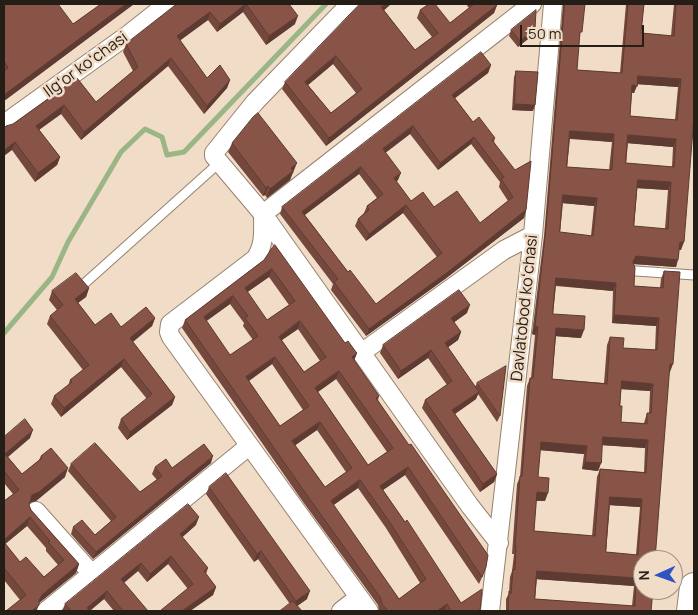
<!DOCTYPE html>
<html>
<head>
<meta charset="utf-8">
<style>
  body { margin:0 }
  #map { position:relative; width:698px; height:615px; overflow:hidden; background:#f1dcc7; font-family:Manrope,sans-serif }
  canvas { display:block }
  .frame { position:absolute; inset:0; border:5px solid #251e16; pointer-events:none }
  .north { position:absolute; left:633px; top:550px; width:50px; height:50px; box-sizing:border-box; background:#f1dcc7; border:1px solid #9f9080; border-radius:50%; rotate:268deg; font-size:14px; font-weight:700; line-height:20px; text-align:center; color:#251e16 }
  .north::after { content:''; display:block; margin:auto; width:18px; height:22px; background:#3052c2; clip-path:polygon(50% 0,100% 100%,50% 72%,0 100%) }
  .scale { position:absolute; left:520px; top:25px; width:124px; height:22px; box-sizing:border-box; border:2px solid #251e16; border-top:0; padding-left:6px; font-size:15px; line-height:18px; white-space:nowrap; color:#251e16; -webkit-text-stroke:4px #f1dcc7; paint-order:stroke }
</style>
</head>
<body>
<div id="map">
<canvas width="698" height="615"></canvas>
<div class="frame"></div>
<div class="north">N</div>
<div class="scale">50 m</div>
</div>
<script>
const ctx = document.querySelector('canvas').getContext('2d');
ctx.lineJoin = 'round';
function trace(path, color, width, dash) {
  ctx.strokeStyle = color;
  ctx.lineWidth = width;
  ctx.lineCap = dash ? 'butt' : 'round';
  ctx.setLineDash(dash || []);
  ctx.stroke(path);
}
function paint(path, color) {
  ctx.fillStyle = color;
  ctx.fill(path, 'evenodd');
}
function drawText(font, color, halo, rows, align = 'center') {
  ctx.font = font + ' Manrope,sans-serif';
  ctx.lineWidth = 5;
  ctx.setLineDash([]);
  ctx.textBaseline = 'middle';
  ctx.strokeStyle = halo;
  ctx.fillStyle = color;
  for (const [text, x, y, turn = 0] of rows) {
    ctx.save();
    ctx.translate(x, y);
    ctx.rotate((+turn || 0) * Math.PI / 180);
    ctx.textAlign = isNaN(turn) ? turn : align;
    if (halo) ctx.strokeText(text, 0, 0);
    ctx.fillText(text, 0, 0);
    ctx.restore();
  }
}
const stream = new Path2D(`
  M4,333l48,-56 16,-35 53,-90 24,-23 17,8 5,18 17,-3 142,-148`);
const lane = new Path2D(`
  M636,271l58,4
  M85,283l134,-120`);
const street = new Path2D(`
  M350,4l-95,98 -41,51v3l49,58 207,292 29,37
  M4,124l125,-90 38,-30
  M361,353l143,-103 29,-15
  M36,511l56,63
  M46,611l203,-165
  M341,611l18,-14
  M369,611l-198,-274 -2,-5 1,-8 85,-65c10,-14 8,-28 8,-45l269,-210
  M490,611l43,-376 20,-231`);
const highway = new Path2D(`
  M691,611l3,-24`);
const wall = new Path2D(`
  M4,4l69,20 28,-20h33l-130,97z
  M177,4h112l6,20 -29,21 -23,-33 -26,20 -9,-12 -28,20 27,38 23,2 -3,8 -23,26 -36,-48 -87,74 -20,-26 -22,16 21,27 -3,8 -22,17 -23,-32 1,-26 64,-46 19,24 37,-31 -10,-19 3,-8z
  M466,4h29l2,1 -3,8 -168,133 -44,-57 3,-7 99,-72 31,40 17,-13 -15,-19 3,-8 30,13 19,-15zM333,64l23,29 -25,20 -23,-28z
  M563,4h22l-6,36 -2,30 43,3 6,-69h18l-3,29 30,3 3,-32h20l-13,246h-2l-3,17 -42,-3v22l26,2 1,-9 3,-8 6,101h-1l-18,239h-145v-12l3,-6 1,-16 2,-6 2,-17h-2l5,-70 3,-7 7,-91 3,-8h1l4,-43 -3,-1 12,-98zM637,84l41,3 -3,33 -45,-4 2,-23h2zM570,139l42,3 -3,28 -42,-3zM628,143l45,4 -1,20 -46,-4zM637,188l31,2 -3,39 -31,-3zM563,203l31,3 -3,30 -31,-4zM556,286l57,5 -1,32 44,3 -1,24 -32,-2 -13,-11 -3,8 -3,38 -52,-4 4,-43 25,2 -28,-24zM621,389l29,2 -1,22h-2l-3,10 -23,-1 -1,-16zM602,445l43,3 -1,24 -44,-3 -3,8 -5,59 -58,-5 2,-30h9l-7,-24 2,-27 44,4 -2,15 16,2 3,-8zM610,505l30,2 -4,48 -30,-3zM537,579l97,7 -2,20 -97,-7z
  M535,29l-2,6 -15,12 -9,-11 2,-6z
  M491,65l-3,8 -33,25 18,24 22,16 -1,4 32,68 -2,8 -79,61 -79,57 -35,-46 2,-6 -53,-70 2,-7zM410,134l28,36 33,-26 29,38 -1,5 9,14 -28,22 -46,-16 -23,-6 -15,-19 2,-2 -13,-27zM359,174l18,24 -10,8 -3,7 -6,6 -3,7 11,15 37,-28 34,44 -61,47 -28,-32 -43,-57z
  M516,71l17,40 -21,-1 2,-33z
  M232,143l62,29 -2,1 -2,7 -23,18 -2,-3 -2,1 -35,-44z
  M264,260l81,83 12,10 -3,7 25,36 -1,4 105,175 -4,9 -74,-109 -22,15 78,113 19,8h-101l-1,-6 -77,-106 -119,-171 3,-8zM269,277l20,28 -22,15 -20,-28zM230,304l14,19 -1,3 10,14 -23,15 -24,-34zM298,329l22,32 -16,11 -22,-32zM272,364l31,46 -23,16 -31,-45zM336,379l51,73 -19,13 -50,-73zM317,430l29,42 -21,15 -30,-42zM358,488l28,40 34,55 -21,16 -66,-94z
  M89,288l-3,9 -8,6 17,22 26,2 34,-9 -3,8 -19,16 42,55 -3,8 -45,35 -9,-12 3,-9 26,-20 -26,-32 -60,50 -10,-13 3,-8 14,-10 2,-6 13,-10 -36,-46 3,-8 7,-6 -8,-10 3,-9z
  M467,313l-13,9 7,10 -3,8 -10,7 27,40 2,-4 23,33 -3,6 -19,-28 -2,5 -21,15 42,60 -3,8 -14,10 -58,-84 3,-8 22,-15 -19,-27 -30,21 -18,-26 3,-8z
  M4,437l26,1 -22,19 14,17 17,-14 2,-4 24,21 -29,24 -7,2v2l2,5 48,54 -3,9 -37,30 -3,8h-30l14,-11 -16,-20v-79l9,-7 -9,-11zM27,526l19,22v3l12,14 -14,12 -24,-15 -15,-18z
  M211,463l-118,96 -22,-25 2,-7 22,8 16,-14 -43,-50 3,-7 69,28 17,-12 -5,-6 3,-7 17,1z
  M209,487l98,112 -10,7 -7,-2 -32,-45 -4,3 -48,-68z
  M196,525l-14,12 26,31 -2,6 10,13 -3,8 -23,16h-30l28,-22 -20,-25 -21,18 -9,-11 -14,12 24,28h-34l-10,-12 -14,12h-28l3,-7z`);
const shadedWall = new Path2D(`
  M126,4h8l-130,97v-6z
  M246,4l-3,8 -26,20 3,-8z
  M385,4h6l-12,11 2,-8z
  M497,5l-3,8 -168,133 3,-8z
  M210,12l-2,8 -34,25 3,-9z
  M298,16l-3,8 -29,21 3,-9z
  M535,29l-2,6 -15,12 2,-6z
  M336,56l-3,8 -31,26 3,-8z
  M171,58l-3,8 -87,74 3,-8z
  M491,65l-3,8 -38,29 2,-7z
  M638,76l43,3 -3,8 -43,-3z
  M230,80l-3,8 -23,26 3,-8z
  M632,85l5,1 -3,7h-5z
  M515,104l20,1 -2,6 -21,-1z
  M64,105l-3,9 -28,20 3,-8z
  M413,126l-3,8 -30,23 3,-8z
  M570,131l44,3 -2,8 -45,-4z
  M628,135l48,4 -3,8 -48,-4z
  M474,137l-3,7 -33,26 2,-7z
  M15,142l-3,8 -8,6v-6z
  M60,157l-3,8 -22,17 3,-9z
  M297,163l-7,17 -23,18 3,-9 21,-21z
  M361,167l-2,7 -60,45 3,-7z
  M401,173l-3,7 -7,5 3,-7z
  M638,180l33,2 -3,8 -33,-2z
  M268,186l-3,9 -2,1 3,-8z
  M563,195l34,3 -3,8 -33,-3z
  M406,205l-3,8 -37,28 3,-7z
  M526,210l-2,8 -79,61 -79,57 3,-7z
  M680,242h4l-3,8h-4z
  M636,256l42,4 -2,7 -43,-3v-2z
  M272,269l-3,8 -27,19 3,-8z
  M556,278l60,5 -3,8 -60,-6z
  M89,288l-3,9 -14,10 3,-8z
  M233,296l-3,8 -29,21 3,-8z
  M470,305l-3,8 -18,13 2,-8z
  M614,315l45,3 -3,8 -44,-3z
  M155,318l-3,8 -25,20 3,-8z
  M300,321l-2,8 -22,15 3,-7z
  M535,326l3,1 -3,8 -3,-1z
  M556,328l28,2 -3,8 -28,-2z
  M461,332l-3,8 -15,11 2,-8z
  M431,350l-3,8 -30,21 3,-8z
  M357,353l-3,8 -2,-4z
  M275,357l-3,7 -29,21 3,-8z
  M124,359l-3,8 -60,50 3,-9z
  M670,364h3l-3,8h-3z
  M339,371l-3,8 -24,17 3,-8z
  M622,381l31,3 -3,7 -31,-2z
  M479,392l-3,7 -27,19 3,-8z
  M175,397l-3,8 -45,35 3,-8z
  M320,422l-3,8 -27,19 2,-8z
  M33,430l-3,8 -26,22 1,-6z
  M603,437l45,3 -3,8 -45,-3z
  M541,442l46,4 -3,8 -46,-4z
  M213,456l-2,7 -118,96 3,-7z
  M585,462l16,1 -3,8 -16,-2z
  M408,467l-3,8 -28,19 3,-8z
  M68,468l-3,9 -29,24 -7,2 3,-8z
  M497,474l-3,8 -14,10 3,-8z
  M360,480l-2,8 -30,21 3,-8z
  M537,492l11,1 -3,8 -11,-1z
  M610,497l32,2 -2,8 -33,-2z
  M30,517l-3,9 -23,19v-5z
  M199,517l-3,8 -19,17 3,-8z
  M261,551l-3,8 -4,3 3,-8z
  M171,556l-3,8 -21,18 3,-8z
  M141,563l-3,8 -20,16 3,-8z
  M79,564l-3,9 -37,30 -3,4 3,-2 -3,6h-3l9,-16z
  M537,571l99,7 -2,8 -100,-7z
  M216,587l-3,8 -23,16h-8z
  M107,591l-3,8 -15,12 -2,-3z
  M310,591l-3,8 -14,10 3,-8z
  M447,604l-3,7h-7z`);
const building = new Path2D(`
  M4,4h54l15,20 28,-20h25l-122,91v-24l4,-3 -4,-7z
  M177,4h112l9,12 -29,20 -23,-32 -26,20 -10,-12 -33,24 30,42 13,-13 10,15 -23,26 -36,-48 -87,74 -20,-27 -28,21 24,31 -22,16 -23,-31 -11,8v-22l2,-2 7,-2 64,-46 19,24 42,-35 -12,-23z
  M360,4h25l-4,3 34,43 23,-17 -18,-23 9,-6h6l15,19 24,-19h21l2,1 -168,133 -44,-56zM336,56l26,33 -31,24 -26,-31z
  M565,4h20l-3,28h-2l-3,38 45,3 6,-69h16l-3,29 33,3 2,-32h18v113l-10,125h-4l-2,18 -42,-4 -3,6 2,6 -1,18 29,2 1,-17 16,1 -7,92h-3l-15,196h-12v30h10l-2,21h-143l1,-20 2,3 2,-25 2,1 1,-24h-1l5,-70h2l8,-98h3l5,-51 -3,-1 11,-98zM638,76l43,3 -4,41 -47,-4 2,-31 5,1zM570,131l44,3 -2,36 -45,-3zM628,135l48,4 -2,28 -48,-4zM638,180l33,2 -3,47 -34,-3zM563,195l34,3 -4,38 -33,-4zM556,278l60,5 -2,32 45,3 -2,32 -34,-2 1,-10 -14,-1 -3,47 -55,-5 4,-51 28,2 1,-14 -32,-2zM622,381l31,3 -2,29h-4v11l-26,-2 1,-16h-2zM603,437l45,3 -2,33 -46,-4 -5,67 -61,-5 3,-39 11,1 1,-15 -11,-1 3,-35 46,4 -2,16 16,1zM610,497l32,2 -4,56 -32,-3zM537,571l99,7 -1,28 -100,-7z
  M536,10l-1,19 -15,12 -9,-11z
  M481,52l10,13 -39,30 21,27 6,-5 16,21 -3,2 23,30 16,-9 -5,49 -78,62 -79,57 -35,-47 4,-3 -56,-72zM413,126l27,37 34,-26 30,40 -3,2 12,18 -33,26 -23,-32 -23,16 -11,-15 -12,9 -17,-23 7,-5 -18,-24zM361,167l22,27 -16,12 2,4 -11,9 11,15 37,-29 36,48 -66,51 -26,-34 -2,2 -46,-60z
  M516,71l22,1 -3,33 -20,-1z
  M258,113l39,50 -6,5 2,3 -23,18 -2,-3 -2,2 -34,-45 21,-26z
  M275,245l70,98 3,-2 8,11 1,1 -5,4 27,39 -3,2 33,47 2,-1 77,111 -2,12 -4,10 -74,-110 -28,19 25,36 2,-2 54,83 21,-14 -2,22h-29l-4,-7 -10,7h-49l-6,-7 -2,-7 -76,-106 -119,-171 79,-60 8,-12zM272,269l23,32 -28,19 -22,-32zM233,296l15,20 -3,2 13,18 -28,19 -26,-38zM300,321l26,36 -22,15 -25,-35zM275,357l34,49 -29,20 -34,-49zM339,371l54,77 -25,17 -53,-77zM320,422l32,46 -27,19 -33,-46zM360,480l29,41 37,58 -27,20 -68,-98z
  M76,273l13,15 -14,11 20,26 16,-12 10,14 25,-20 9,11 -25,20 45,59 -45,35 -9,-13 31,-25 -28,-35 -60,49 -10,-12 18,-14 -2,-2 19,-15 -39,-49 13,-11 -11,-14z
  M459,290l11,15 -19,13 10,14 -16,11 34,49 -27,18 45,64 -14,10 -58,-84 27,-19 -21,-31 -30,21 -18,-26z
  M506,366l-6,50 -23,-33z
  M25,419l8,11 -28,24 17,20 20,-16 -1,-2 10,-8 17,20 -29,24 -7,3 -3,10 2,5 48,54 -37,31 -3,5v5l-6,5 1,1h-28l20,-16 -22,-27v-26l16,20 6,-5 18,20 20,-17 -16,-18 2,-1 -20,-24 -26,23v-39l15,-11 -15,-19v-34z
  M95,443l45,49 22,-16 -7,-9 11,-8 6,9 32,-24 9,12 -117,96 -23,-25 9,-7 13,15 21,-18 -45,-53z
  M226,473l84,118 -14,10 -35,-50 -4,3 -48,-67z
  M188,504l11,13 -19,17 28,34 -4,3 12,16 -34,24h-22l33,-27 -22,-28 -21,18 -9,-11 -20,16 27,32h-25l-16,-20 -20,17 3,3h-19l-6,-7z
  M293,601l9,10h-22z`);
const streetNames = [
  ["Ilgʻor koʻchasi",86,65,-36],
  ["Davlatobod koʻchasi",525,308,-84]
];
trace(stream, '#9ab687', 5);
trace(lane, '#95836f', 11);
trace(street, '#95836f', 20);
trace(highway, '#95836f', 30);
trace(lane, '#fff', 9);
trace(street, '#fff', 18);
trace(highway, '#fff', 28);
paint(wall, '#74483d');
paint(shadedWall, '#5e3b32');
paint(building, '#875447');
trace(building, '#5e3b32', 1);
drawText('16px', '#251e16', '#f1dcc7', streetNames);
</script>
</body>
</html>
